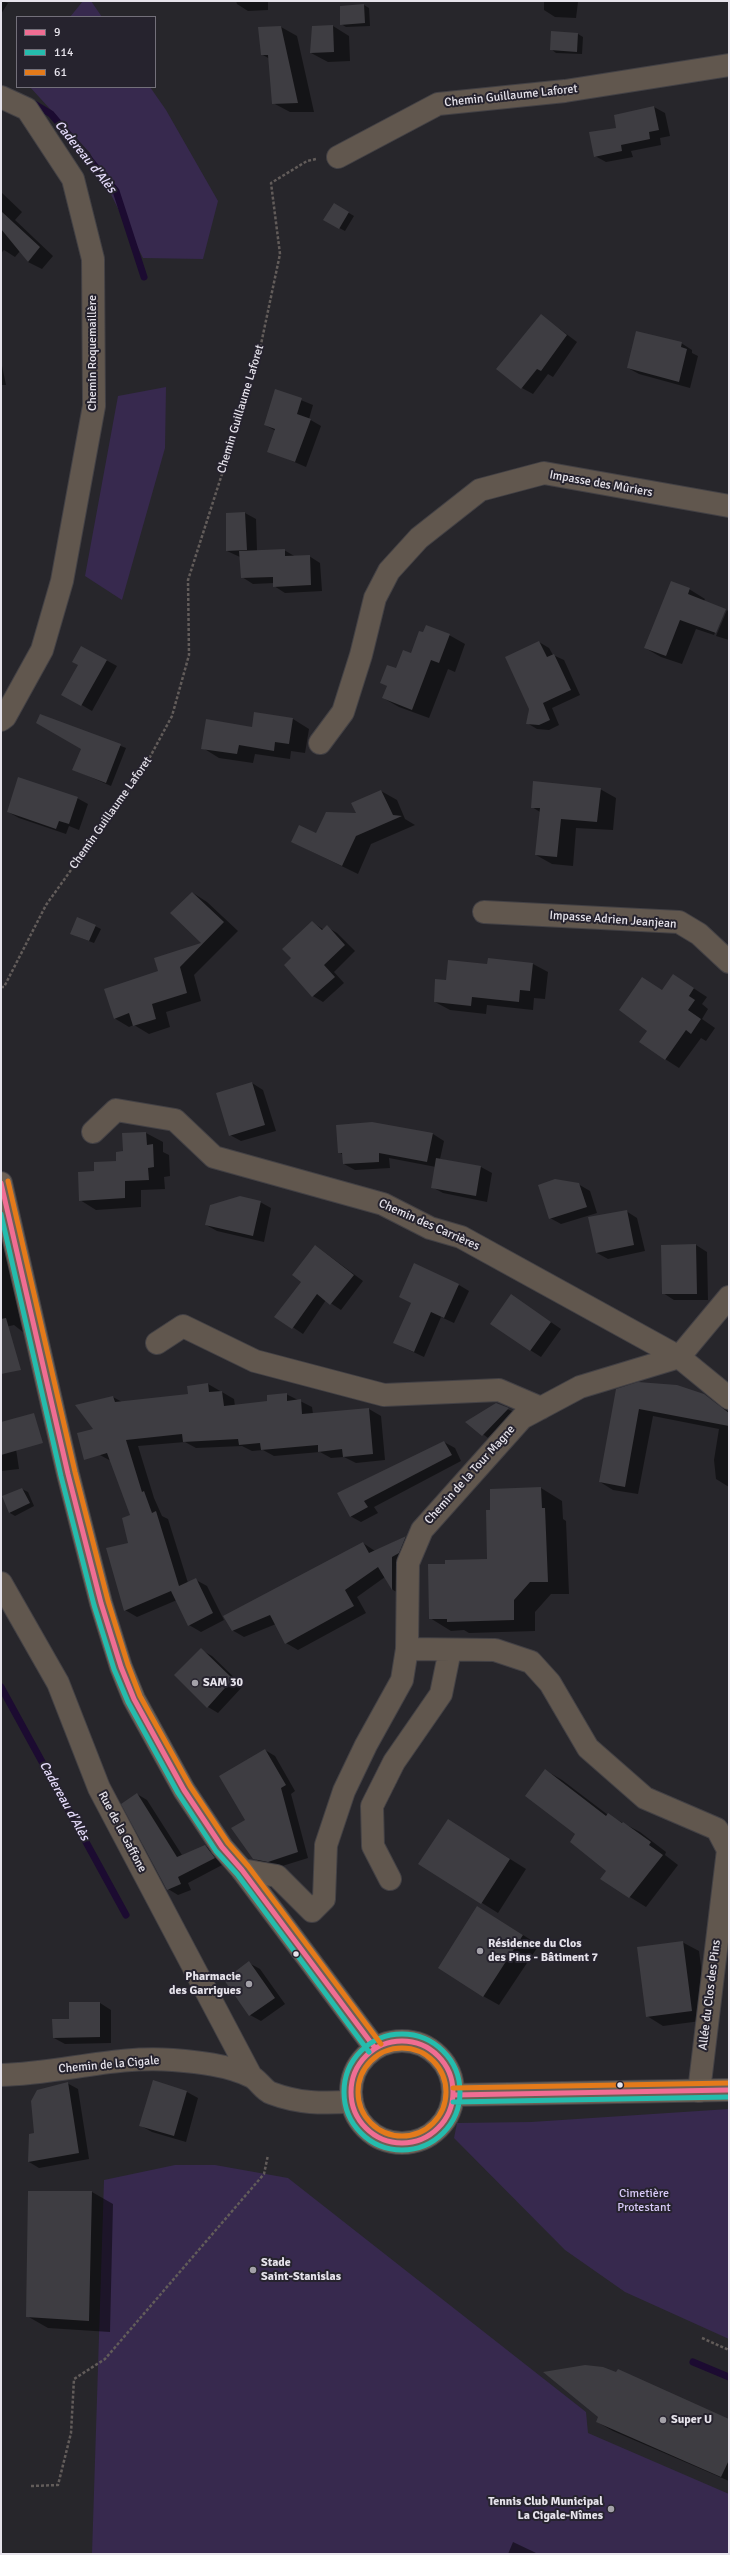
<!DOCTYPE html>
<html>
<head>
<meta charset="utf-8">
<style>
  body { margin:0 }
  #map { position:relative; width:730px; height:2555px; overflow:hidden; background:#27262b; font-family:Signika,sans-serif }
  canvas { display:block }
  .frame { position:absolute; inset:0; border:2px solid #e6e3eb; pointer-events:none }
  .legend { position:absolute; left:16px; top:16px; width:140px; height:72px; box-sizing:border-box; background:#26232e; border:1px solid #73707a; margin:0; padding:5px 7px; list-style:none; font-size:12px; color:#e6e3eb }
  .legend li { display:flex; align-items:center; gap:8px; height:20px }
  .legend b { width:20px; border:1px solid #73707a }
</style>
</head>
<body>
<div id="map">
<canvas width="730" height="2555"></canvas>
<div class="frame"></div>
<ul class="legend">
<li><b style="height:5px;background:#f06d93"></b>9</li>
<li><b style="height:5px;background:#25bcad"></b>114</li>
<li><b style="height:5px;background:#e47a1a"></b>61</li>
</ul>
</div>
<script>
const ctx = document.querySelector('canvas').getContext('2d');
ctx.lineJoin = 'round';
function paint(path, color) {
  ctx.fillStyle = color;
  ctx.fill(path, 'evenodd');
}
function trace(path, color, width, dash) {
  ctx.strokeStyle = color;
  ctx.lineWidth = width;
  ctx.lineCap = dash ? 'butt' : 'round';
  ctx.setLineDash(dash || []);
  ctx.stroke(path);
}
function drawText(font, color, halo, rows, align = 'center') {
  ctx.font = font + ' Signika,sans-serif';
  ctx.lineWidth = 4;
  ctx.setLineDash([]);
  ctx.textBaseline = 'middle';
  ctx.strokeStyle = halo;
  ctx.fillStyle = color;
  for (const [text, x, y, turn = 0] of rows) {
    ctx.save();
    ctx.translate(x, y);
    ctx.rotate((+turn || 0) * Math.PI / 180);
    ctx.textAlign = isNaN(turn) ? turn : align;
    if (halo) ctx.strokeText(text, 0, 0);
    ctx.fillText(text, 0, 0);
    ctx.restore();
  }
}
const green = new Path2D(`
  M83,1h8l11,16h-32z
  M30,87h120l16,23 52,91 -15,58 -60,-1 -53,-105z
  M166,387l-1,61 -43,152 -37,-24 33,-180z
  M729,2109v230l-104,-47 -60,-42 -111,-112 3,-15 74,-1z
  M175,2165h40l73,13 298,234 2,21 141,61v60h-637l12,-374z`);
const shadow = new Path2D(`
  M1,1l7,2 -7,11z
  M236,1h32v9l-20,1 -11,-7z
  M544,1h51l-17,1 -2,16 -21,-1 -11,-7z
  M364,5l5,3 1,18 -24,1 -5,-3z
  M333,26l16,10 1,25 -22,1 -17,-9z
  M281,27l16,9 17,76h-24l-17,-9 -3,-44 -9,-5z
  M552,32l26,2 5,3 -1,17 -26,-1 -5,-4z
  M654,107l11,6 5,23 -10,2 1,7 -30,6 2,6 -27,5 -11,-6 22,-28 -2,-12z
  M1,192l21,20 -7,8 38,36 -11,13 -14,-7 -8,-11 -5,6 -11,-7 -3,3z
  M334,204l20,12 -9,15 -21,-11z
  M541,315l36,27 -24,35 -5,-3 -15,20 -11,-6z
  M681,343l11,7v3l6,3 -8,32 -51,-14 -11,-6z
  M1,361l5,24h-5z
  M276,390l37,15 -4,14 12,7 -15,41 -37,-16 7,-20 -11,-6z
  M245,513l11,6 1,32 27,-1 12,7 13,-1 11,7 2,28 -37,2 -11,-7v-3l-21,1 -11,-7 -2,-20 -13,-6z
  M689,589l16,10 -1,2 22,9 3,1v29l-13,-4 11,-26h-2l-11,25 -18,-6 -14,35 -21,-7 -16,-9z
  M449,635l16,9 -10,28 -7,-3 -19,49 -30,-11 -16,-9 5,-12 -7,-3 16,-14z
  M539,642l10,6 4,7 11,5 16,35 -28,13 7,17 -10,5 -12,-1 -10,-6z
  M106,660l11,6 -25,45 -29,-17z
  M255,713l38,6 16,10 -4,24 -14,-2 -1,8 -35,-5 -2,9 -34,-5 -16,-10 50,-20z
  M41,715l85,33 -15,38 -32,-14 3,-24z
  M600,789l16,9 -3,32 -37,-2 -3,38 -21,-2 -16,-9 4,-43 -8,-5z
  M381,791l16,9 8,19 10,6 -44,19 -13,30 -66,-32 24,-8 41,-20 -4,-10z
  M77,798l11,6 -9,26 -10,-4 -3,8 -47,-16 -11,-6z
  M193,893l14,9 31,29 -44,44 7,26 -35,11 4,15 -21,7 -15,-9 -5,2 -15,-9 45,-46 43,-29z
  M312,922l12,8 3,-3 10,6 18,18 -21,21 10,11 -21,19 -10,-6 -28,-31 7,-7z
  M95,926l6,3 -7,14 -18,-7z
  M489,959l44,5 15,8 -3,27 -11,-1 -1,12 -46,-5 -1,9 -36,-4 -15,-8 11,-21 42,-16z
  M687,984l20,13 -5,7 6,5 -6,10 13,9 -9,13 -5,-3 -22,30 -14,-9 -17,-28 15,-40z
  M252,1083l11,7 13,41 -35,10 -11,-6z
  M146,1133l17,9v10l6,3 1,21 -6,1 1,12 -24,1v17l-45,3 -16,-10 15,-28 22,-10 7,-10 -1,-18z
  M433,1134l11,7 -4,18 41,8 11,6 -5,29 -44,-9 -11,-6 4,-20 -47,-9 1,10 -35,2 -11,-6 -1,-9 -4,-3z
  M578,1184l12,7 7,22 -36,11 -11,-6z
  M260,1202l11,6 -7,34 -47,-11 -11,-6z
  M626,1211l11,7 8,33 -37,8 -11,-6z
  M1,1222l27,114 -14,-11 -13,3z
  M696,1245l11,7 1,48h-34l-11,-7z
  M316,1246l47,35 -22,29 -15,-10 -23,34 -27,-18 26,-34z
  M459,1285l10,6 -15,32 -13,-6 -17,40 -30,-14z
  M511,1295l50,34 -20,28 -11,-7z
  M208,1384l26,15 1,7 33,-4 18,-8 26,13 1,7 56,-5 12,7 4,44 -29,3 -12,-6 -13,1 -11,-6 -46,4 -11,-6 -11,1 -10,-5 -46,2 -11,-6 -47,4 16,52 8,18 6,3 20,64 8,-3 11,6 17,34 -23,12 -12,-7 -12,-25 -40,17 -12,-7 6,-94 -20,-55 -11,-6 -5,-26 18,-32 9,5 67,-7z
  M617,1390l87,5 25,17v75l-13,-8 -2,-19 5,-31 -66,-13 -15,78 -25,-4 -13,-8z
  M496,1404l18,8 -26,26 -21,-16z
  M444,1442l11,6 6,13 -87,46 4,6 -17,9 -11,-6 -12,-23z
  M1,1444l15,5 3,20 -18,2z
  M541,1488l21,13 1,18 3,2 3,73h-18l-16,18v19l-66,2 -5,-3 -13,1 -21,-13 16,-53 42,-5 3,-49z
  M22,1489l6,3 6,14 -19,10 -5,-3 -4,-17z
  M406,1536l11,7 -13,53 -11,-6 -8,-13 -28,20 9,16 -68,37 -12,-7 -10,-19 -32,13 -12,-7 131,-87 12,8z
  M201,1650l11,6 31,30 -25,27 -10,-6z
  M265,1750l10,6 20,35 -4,3 17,64 -29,9 -15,-2 -10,-7 -7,-38z
  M545,1770l17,10 46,35 32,17 26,20 -1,3 13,10 -32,42 -45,-28 6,-8 -31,-37z
  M137,1794l10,6 35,55 23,-9 11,6 8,12 -36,19 3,7 -13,5 -10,-6z
  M448,1820l78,49 -28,44 -78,-49z
  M478,1907l61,38 -40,60 -16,-9z
  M682,1942l17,9 9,69 -45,6 -16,-10z
  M249,1963l11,6 25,35 -24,17 -11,-6z
  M100,2003l11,7v33l-46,1 -11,-6 16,-18z
  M154,2082l33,10 11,6 -12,44 -34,-10 -11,-6z
  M67,2083l11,6 11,70 -50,9 -10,-6 6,-28z
  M29,2192h63l21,12 -3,128 -62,-4 -21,-12z
  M599,2416l130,4v61l-116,-50 -16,-9z
  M513,2542l19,9 6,3h-30z`);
const stream = new Path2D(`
  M31,102l20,12 65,77 28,86
  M1,1687l125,228
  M693,2362l36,15`);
const building = new Path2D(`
  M364,4l1,19 -25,2v-19z
  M333,25l1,27 -24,1 2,-27z
  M281,26l17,77 -26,1 -4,-49h-7l-3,-28z
  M551,31l27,2 -1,19 -27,-2z
  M654,106l5,24 -10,2 1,7 -29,6 1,6 -28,6 -5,-25 27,-4 -2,-13z
  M334,203l15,9 -10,17 -16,-9z
  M1,211l39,36 -12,15 -27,-33z
  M541,314l26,21 -26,36 -4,-2 -16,20 -25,-20z
  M636,331l46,11 -1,5 6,2 -8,33 -52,-14z
  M275,389l27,9 -5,16 14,5 -16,43 -28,-10 8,-23 -11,-4z
  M245,512l2,38 -21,1v-38z
  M285,549v7l25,-1 1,30 -38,2v-10l-32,1 -2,-27z
  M671,581l19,7 -2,6 38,15 -10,24 -36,-13 -14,36 -22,-8z
  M426,625l24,9 -11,29 -8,-3 -19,50 -30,-12 5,-12 -7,-3 7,-18 9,3 7,-18 8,3 8,-22 4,1z
  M539,641l8,16 7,-3 17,36 -28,13 7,17 -11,5 -13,-1 3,-15 -24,-52z
  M81,646l26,14 -26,46 -20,-11 17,-30 -6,-3z
  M254,712l39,6 -4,26 -14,-2 -1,9 -35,-6 -2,9 -36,-5 5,-30 46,8z
  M40,714l81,30 -15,39 -34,-13 9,-21 -45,-26z
  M18,777l60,20 -9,27 -10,-3 -3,8 -49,-17z
  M533,781l68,7 -4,34 -36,-3 -4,38 -22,-2 5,-47h-9z
  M381,790l12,25 9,1 -46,20 -14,30 -51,-24 8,-17 17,8 10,-21 30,1 -5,-10z
  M192,892l32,30 -44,45 7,26 -35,11 4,15 -23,7 -4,-13 -15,6 -10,-30 54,-18 -4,-13 47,-15 -31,-30z
  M77,917l19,8 -7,16 -19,-7z
  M312,921l10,9 5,-5 18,20 -21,20 11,12 -23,20 -28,-32 7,-7 -9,-9z
  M488,958l45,5 -3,28 -10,-1 -1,12 -47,-5 -1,9 -37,-4 1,-23 11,1 2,-20 39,4z
  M673,974l21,14 -5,8 6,4 -7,10 13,9 -10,15 -5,-4 -21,30 -26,-18 8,-11 -28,-21 23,-33 20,13z
  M252,1082l13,43 -36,11 -13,-43z
  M372,1122l61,11 -6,29 -48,-9v9l-36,2 -1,-11h-4l-2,-28z
  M146,1132l1,13 6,-1 1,23 -6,1 1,12 -24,1v17l-46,3 -1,-29 16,-1v-9l22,-1v-9l7,-1 -1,-18z
  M436,1158l45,8 -5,30 -45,-8z
  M555,1179l24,4 8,24 -38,12 -11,-34z
  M240,1196l21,5 -8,35 -48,-11 5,-20z
  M627,1210l7,35 -38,8 -8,-36z
  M696,1244l1,50h-35l-1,-49z
  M315,1245l39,30 -24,30 -13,-11 -25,35 -18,-12 27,-35 -9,-7z
  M414,1263l45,21 -15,34 -13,-6 -17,40 -21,-9 18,-40 -12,-6z
  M511,1294l40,28 -21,29 -40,-27z
  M6,1318l15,52 -20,4v-55z
  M638,1382l39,3 27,9 25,19v13l-90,-17 -14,78 -26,-5 17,-93z
  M208,1383l1,9 13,-1 2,15 43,-5v-6l20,-2v8l14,-2 1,15 67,-6 4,46 -30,3 -1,-8 -24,3v-7l-57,5 -1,-7 -21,2 -1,-6 -55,3 -1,-8 -56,6 16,52 2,-1 8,22 4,-2 23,75 17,-8 17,35 -25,13 -17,-35 -47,20 -18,-63 22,-5 -6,-25 8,-3 -23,-62 -23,7 -7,-27 16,-4 -18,-24 38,-9 2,6 73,-8 -1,-8z
  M496,1403l13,5 -27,28 -17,-14z
  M34,1413l9,30 -42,12v-33z
  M444,1441l8,14 -88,46 4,6 -18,10 -13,-24z
  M541,1487l1,21h3l3,74h-18l-16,18v20l-67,2v-3h-18l-1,-55h17v-4l42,-1 -1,-49h4v-21z
  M22,1488l8,15 -21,10 -7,-17z
  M406,1536l-7,17 -7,4v33l-14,-23 -33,23 9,16 -69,38 -15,-29 -38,16 -9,-15 140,-74 6,11z
  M201,1648l32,31 -26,29 -33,-33z
  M265,1749l21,36 -5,3 17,64 -30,10 -15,-3 -22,-31 14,-8 -26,-44z
  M545,1769l61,47 2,-3 14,10 1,-1 28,20 -2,3 14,10 -34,43 -29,-19 6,-8 -36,-29 5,-8 -50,-38z
  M137,1793l40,64 28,-12 10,13 -37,19 3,7 -14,6 -46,-86z
  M448,1819l62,40 -29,45 -63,-40z
  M477,1906l46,29 -40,62 -45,-29z
  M683,1941l9,70 -46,6 -9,-70z
  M249,1961l26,37 -26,18 -25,-36z
  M69,2002h31v35l-47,1 -1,-19h17z
  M153,2080l34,11 -13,45 -35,-10z
  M68,2082l11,71 -51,9 1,-28 5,-1 -3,-32 6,-11z
  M28,2191h64l-3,130 -63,-4z
  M585,2365l18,2 13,5 2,-3 111,50v41l-8,17 -125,-55 2,-5 -55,-45z`);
const path = new Path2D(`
  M1,987h3l42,-82 98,-137 28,-52 17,-61 -1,-75 68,-212 24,-114 -9,-71 36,-22 9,-2
  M702,2338l27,12
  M31,2486l27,-1 13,-52 3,-54 31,-20 159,-185 4,-19`);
const minor = new Path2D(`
  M1,97l26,12 46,70 20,80 1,147 -32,175 -20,69 -37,67 -4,3
  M338,157l100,-53 127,-13 164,-26
  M320,743l23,-31 18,-57 14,-57 14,-27 30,-33 61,-48 64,-17 185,33
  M484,912l195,10 20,12 30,28
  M93,1132l23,-22 59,10 39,37 169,47 47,24 31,9 218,120 50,41
  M157,1343l26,-17 72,35 129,34 115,-5 42,18
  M1,1583l57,100 41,105 152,288
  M407,1649l88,1 36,12 19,21 38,65 57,50 72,31 11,21 -29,241
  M242,1870l35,6 35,35 12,-12 2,-54 18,-54 22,-46 36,-65 5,-31 1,-86 14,-33 100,-112 58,-31 99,-30 50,-60
  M390,1879l-17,-33 -1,-40 22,-44 47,-68 9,-44
  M1,2075c57,-1 115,-20 172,-15 25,2 55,5 77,16 8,3 13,14 21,17 29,11 51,10 81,9`);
const major = new Path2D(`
  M1,1183l67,291 33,129 20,64 13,32 50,91 38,57 20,23 133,178
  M351 2092a51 51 0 1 1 102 0a51 51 0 1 1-102 0Z
  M453,2095l276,-5`);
const bus1 = new Path2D(`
  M1,1183l67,291 33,129 20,64 13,32 50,91 38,57 20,23 133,178
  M351 2092a51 51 0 1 1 102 0a51 51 0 1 1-102 0Z
  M453,2095l276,-5`);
const bus2 = new Path2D(`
  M1,1214l60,262 33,129 20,64 14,33 50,91 38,58 21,23 132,178
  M344 2092a58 58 0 1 1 116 0a58 58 0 1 1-116 0Z
  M453,2102l276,-5`);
const bus3 = new Path2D(`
  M8,1181l67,291 33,129 20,64 12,31 50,90 38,57 20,23 133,178
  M358 2092a44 44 0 1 1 88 0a44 44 0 1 1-88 0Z
  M453,2088l276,-5`);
const markers = [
  [195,1683,4,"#a3a1a8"],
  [480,1951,4,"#a3a1a8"],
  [296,1954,3.5,"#e6e3eb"],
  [249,1984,4,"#a3a1a8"],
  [620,2085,3.5,"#e6e3eb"],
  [253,2270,4,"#a3a1a8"],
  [663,2420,4,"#a3a1a8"],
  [611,2509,4,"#a3a1a8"]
];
const streetNames = [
  ["Chemin Guillaume Laforet",511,96,-6],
  ["Chemin Roquemaillère",93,353,-90],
  ["Chemin Guillaume Laforet",241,409,-73],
  ["Impasse des Mûriers",601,484,10],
  ["Chemin Guillaume Laforet",111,813,-55],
  ["Impasse Adrien Jeanjean",613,920,4],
  ["Chemin des Carrières",429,1225,24],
  ["Chemin de la Tour Magne",470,1475,-48],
  ["Rue de la Gaffone",122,1832,62],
  ["Allée du Clos des Pins",710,1995,-83],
  ["Chemin de la Cigale",109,2065,-5]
];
const poiNames = [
  ["SAM 30",203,1683],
  ["Résidence du Clos",488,1944],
  ["des Pins - Bâtiment 7",488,1958],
  ["Pharmacie",241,1977,"right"],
  ["des Garrigues",241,1991,"right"],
  ["Stade",261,2263],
  ["Saint-Stanislas",261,2277],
  ["Super U",671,2420],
  ["Tennis Club Municipal",603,2502,"right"],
  ["La Cigale-Nîmes",603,2516,"right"]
];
const parkNames = [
  ["Cimetière",644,2194],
  ["Protestant",644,2208]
];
const waterNames = [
  ["Cadereau d'Alès",85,157,51],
  ["Cadereau d'Alès",64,1801,61]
];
paint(green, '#37294e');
paint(shadow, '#0007');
trace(stream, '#1c0b31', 7);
paint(building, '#3e3d42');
trace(minor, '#434145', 24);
trace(major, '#434145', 24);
trace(path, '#625c5a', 2.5, [3, 2]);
trace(minor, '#61574e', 22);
trace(major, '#6c6055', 22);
trace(bus1, '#f06d93', 5);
trace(bus2, '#25bcad', 5);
trace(bus3, '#e47a1a', 5);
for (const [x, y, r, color] of markers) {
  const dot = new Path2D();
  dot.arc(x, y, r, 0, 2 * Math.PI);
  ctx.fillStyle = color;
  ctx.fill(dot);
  trace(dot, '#26232e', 1.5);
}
drawText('12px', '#e6e3eb', '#26232e', streetNames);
drawText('bold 12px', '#e6e3eb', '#26232e', poiNames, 'left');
drawText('12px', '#d8caf8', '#26232e', parkNames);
drawText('italic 13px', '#e5dcfb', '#26232e', waterNames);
</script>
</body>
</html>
